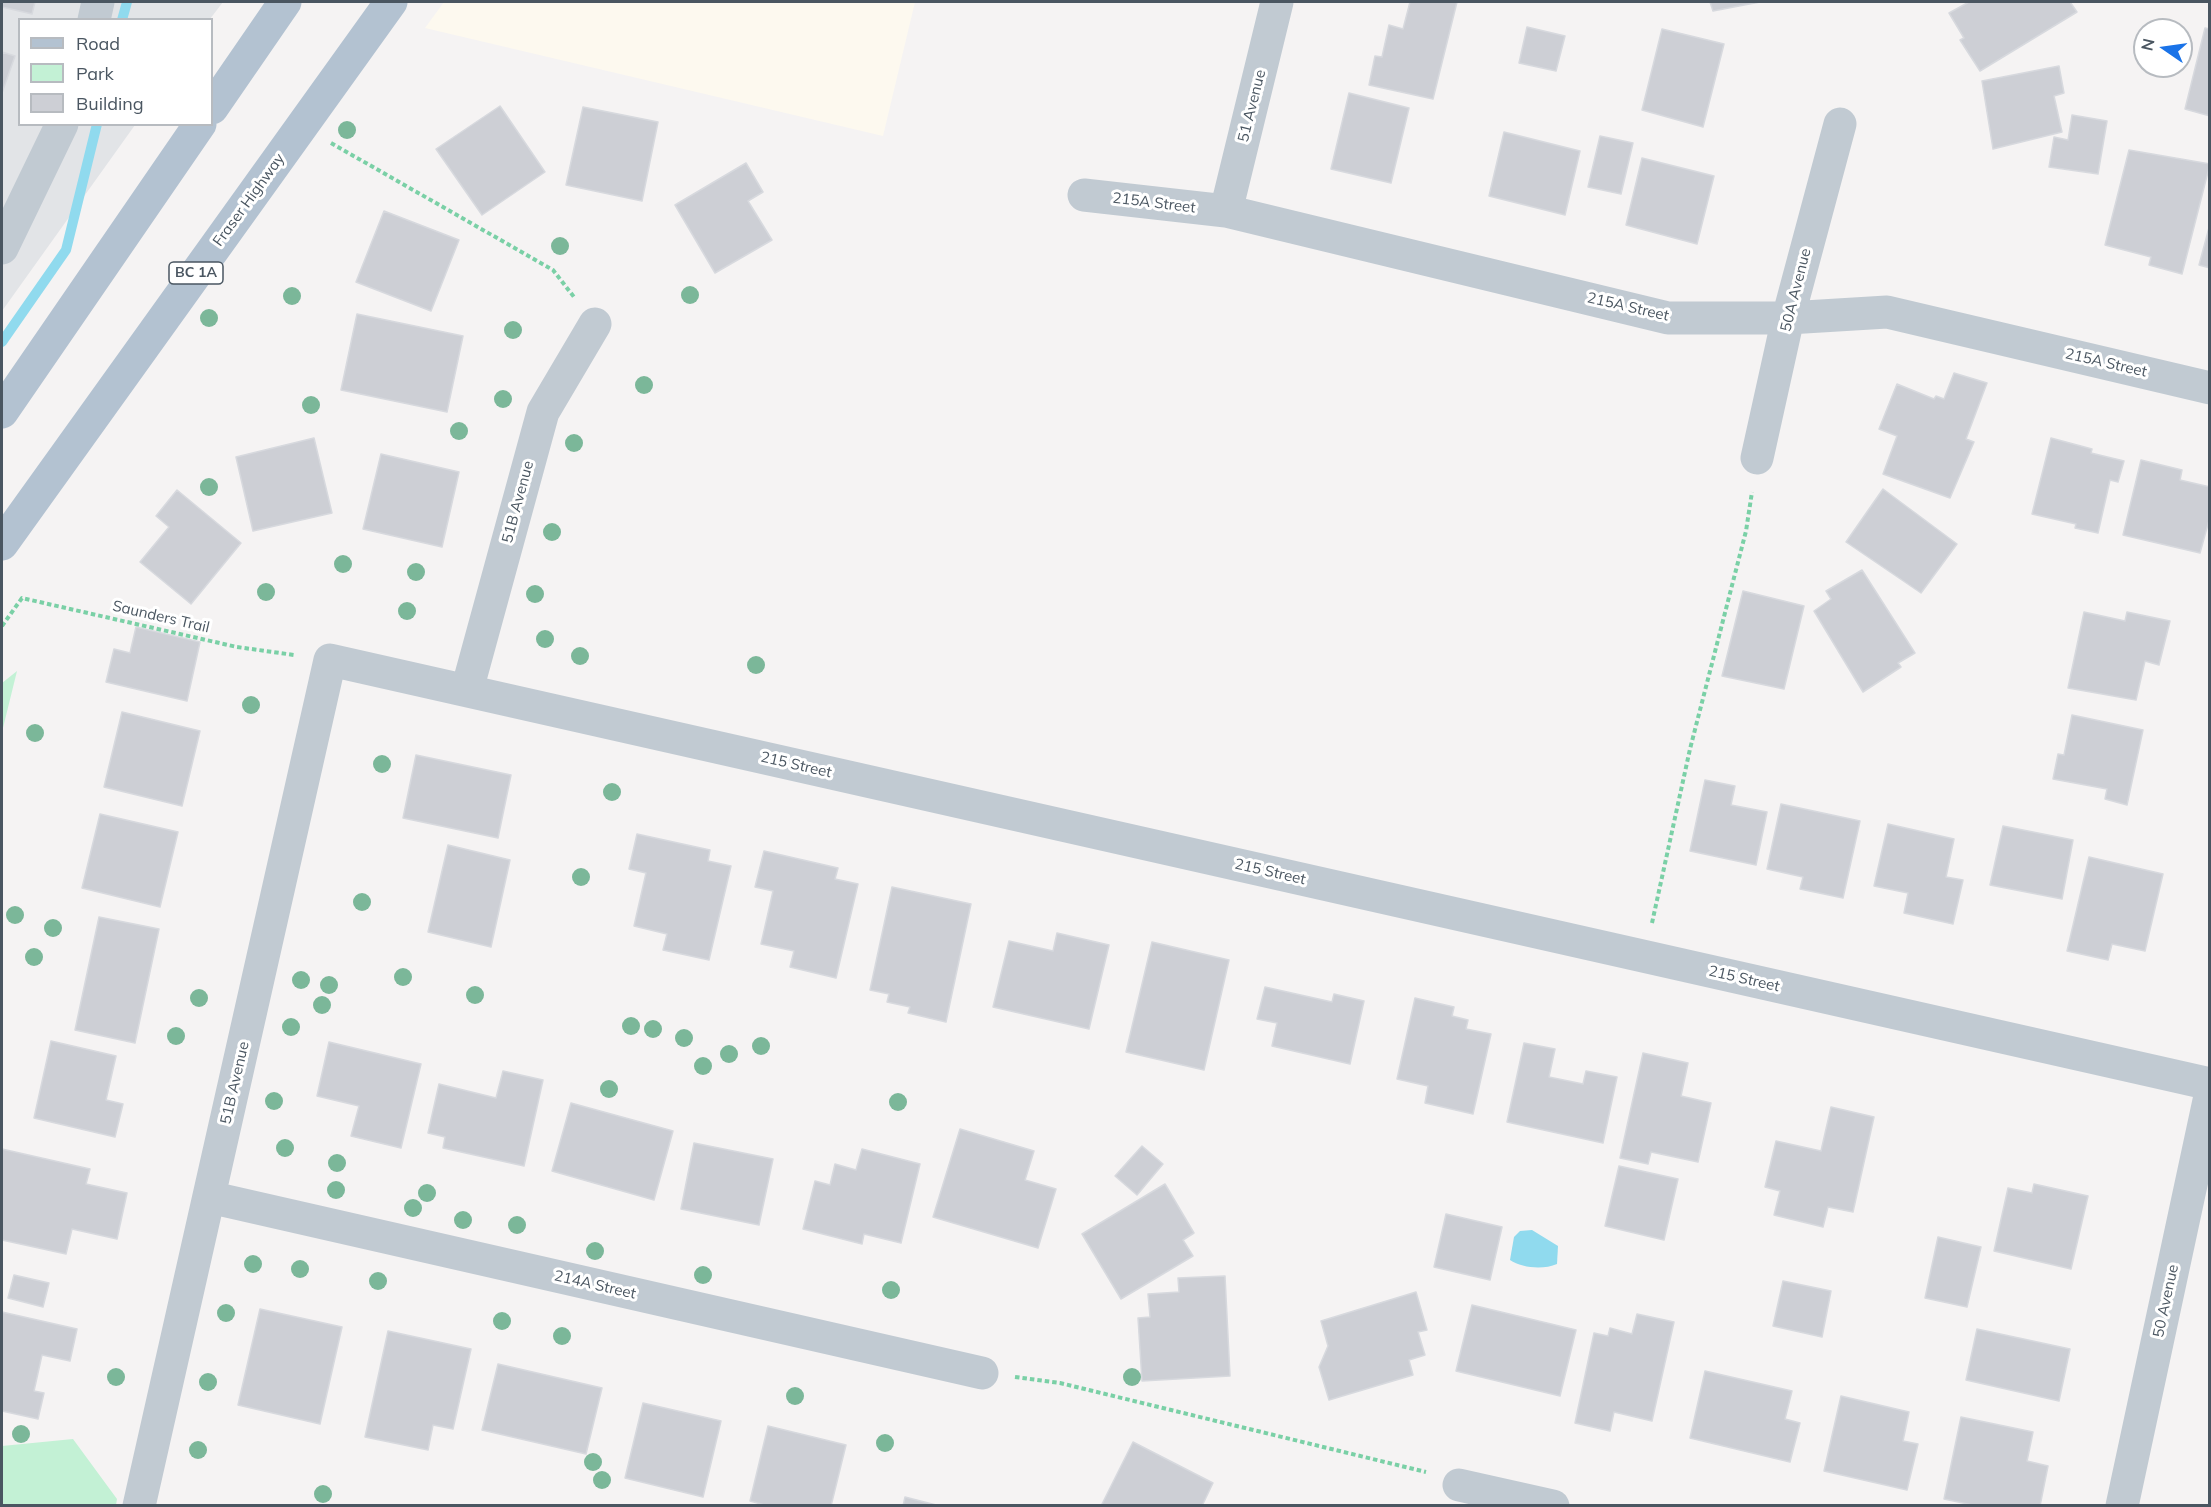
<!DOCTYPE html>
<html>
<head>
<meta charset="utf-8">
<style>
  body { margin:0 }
  #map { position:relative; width:2211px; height:1507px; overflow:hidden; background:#f5f3f3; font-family:Mulish,sans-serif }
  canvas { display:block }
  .frame { position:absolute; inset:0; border:3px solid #4a5661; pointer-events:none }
  .legend { position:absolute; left:18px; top:18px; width:195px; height:108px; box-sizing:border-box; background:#fff; border:2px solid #b7bbc0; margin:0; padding:8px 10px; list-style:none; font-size:18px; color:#4a5661 }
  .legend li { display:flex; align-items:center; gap:12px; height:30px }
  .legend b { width:30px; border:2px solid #b7bbc0 }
  .north { position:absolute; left:2133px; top:18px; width:60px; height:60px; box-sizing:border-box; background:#fff; border:2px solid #b7bbc0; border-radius:50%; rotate:283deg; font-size:16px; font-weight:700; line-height:24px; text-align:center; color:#4a5661 }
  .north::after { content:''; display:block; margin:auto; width:21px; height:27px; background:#1a73e8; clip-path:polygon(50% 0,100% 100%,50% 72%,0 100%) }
</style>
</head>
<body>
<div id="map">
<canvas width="2211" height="1507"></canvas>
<div class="frame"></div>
<ul class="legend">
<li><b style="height:8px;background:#b3c2d1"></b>Road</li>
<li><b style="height:16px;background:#c3f1d5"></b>Park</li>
<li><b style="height:16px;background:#cdcfd5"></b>Building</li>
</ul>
<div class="north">N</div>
</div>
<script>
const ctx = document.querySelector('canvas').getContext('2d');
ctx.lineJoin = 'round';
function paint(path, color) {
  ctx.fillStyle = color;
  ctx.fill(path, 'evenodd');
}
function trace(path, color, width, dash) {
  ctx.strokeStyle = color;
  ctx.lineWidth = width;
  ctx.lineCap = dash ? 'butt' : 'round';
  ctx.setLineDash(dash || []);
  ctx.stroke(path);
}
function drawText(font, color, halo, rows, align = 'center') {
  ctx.font = font + ' Mulish,sans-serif';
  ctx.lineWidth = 6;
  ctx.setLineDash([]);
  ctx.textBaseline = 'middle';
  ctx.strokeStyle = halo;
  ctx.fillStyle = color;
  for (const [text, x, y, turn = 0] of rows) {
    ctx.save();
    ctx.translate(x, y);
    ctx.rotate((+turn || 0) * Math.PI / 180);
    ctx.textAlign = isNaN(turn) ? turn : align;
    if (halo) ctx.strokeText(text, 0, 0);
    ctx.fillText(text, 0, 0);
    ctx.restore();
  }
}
const commercial = new Path2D(`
  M444,2h471l-32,134 -458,-108z`);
const airport = new Path2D(`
  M2,2h221l-13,17 -190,1v104l115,1 -133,186z`);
const green = new Path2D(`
  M17,671l-15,61v-49z
  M73,1439l44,60 -1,6h-114v-59z`);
const water = new Path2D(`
  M1532,1230l26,16 -1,18c-14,6 -35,4 -47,-4l4,-23 6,-6z`);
const stream = new Path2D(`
  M122,20l5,-18
  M2,342l64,-92 31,-126`);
const building = new Path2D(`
  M2,2h33l-3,12 -30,-7z
  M1410,2h47l-24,97 -64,-14 6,-29 7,1 7,-32 14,4z
  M1710,2h50l-47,9z
  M1969,2h101l7,10 -97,59 -20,-31 4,-2 -15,-25z
  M1527,27l38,9 -9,35 -37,-8z
  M2205,28l5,1v87l-25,-7z
  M1662,29l62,15 -21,83 -61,-17z
  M2,52l13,4 -13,37z
  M2059,66l5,27 -10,3 8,36 -69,17 -11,-68z
  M1349,93l60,15 -18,75 -60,-14z
  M500,106l45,66 -63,43 -46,-66z
  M583,107l75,15 -16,79 -76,-16z
  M2072,115l35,6 -9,53 -49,-7 5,-30 14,3z
  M1504,132l76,19 -15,64 -76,-19z
  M1600,136l33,7 -12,51 -33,-7z
  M2129,150l81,14 -28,110 -33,-9 2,-8 -46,-12z
  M1642,158l72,18 -17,68 -71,-19z
  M746,163l17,29 -15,9 24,39 -57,33 -40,-68z
  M384,211l75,29 -28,71 -75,-29z
  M2210,224v44l-11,-3z
  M357,314l106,22 -16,76 -106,-22z
  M1954,373l33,10 -21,56 8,3 -24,56 -67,-24 14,-38 -18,-7 18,-45 37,15 2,-3 8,3z
  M314,438l18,75 -79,18 -17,-74z
  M2051,438l41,11 -1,4 33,8 -6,21 -8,-2 -12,53 -23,-5 1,-4 -44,-10z
  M381,454l78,18 -17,75 -79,-18z
  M2141,460l41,10 -2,10 30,7v30l-10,36 -77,-18z
  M1883,489l74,55 -36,49 -75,-51z
  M177,490l64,53 -50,61 -51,-42 29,-35 -13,-11z
  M1862,570l53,83 -17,10 3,4 -38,25 -49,-81 17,-12 -5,-8z
  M1743,591l61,15 -20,83 -62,-13z
  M2084,612l41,9 2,-9 43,9 -11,44 -14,-4 -9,39 -68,-12z
  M136,627l64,15 -13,59 -81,-19 8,-33 16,4z
  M122,712l78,19 -18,75 -78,-19z
  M2072,715l71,15 -16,75 -22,-6 2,-10 -54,-10 5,-25 6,1z
  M416,755l95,20 -13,63 -95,-20z
  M1705,780l30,6 -4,19 36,7 -11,53 -66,-14z
  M1781,804l79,17 -17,77 -43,-9 3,-12 -36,-8z
  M100,814l78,18 -18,75 -78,-19z
  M1888,824l66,15 -8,38 17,3 -10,44 -49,-11 4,-20 -34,-7z
  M2003,826l70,14 -11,59 -72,-14z
  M637,834l73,16 -2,11 23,5 -22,94 -46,-10 4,-16 -33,-8 12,-53 -17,-4z
  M448,845l62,15 -19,87 -63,-15z
  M764,851l74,17 -3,11 23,5 -22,94 -46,-11 4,-16 -33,-7 12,-53 -18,-4z
  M2089,857l74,17 -18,77 -33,-7 -4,16 -41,-9z
  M892,887l79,17 -25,118 -38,-9 2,-6 -23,-5 2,-8 -19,-4z
  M99,917l60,12 -24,114 -60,-13z
  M1057,933l52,12 -20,84 -96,-22 16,-66 44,10z
  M1152,942l77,18 -25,110 -78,-18z
  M1265,987l67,15 2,-8 30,7 -14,63 -78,-18 5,-23 -20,-4z
  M1415,998l39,9 -2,9 16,4 -2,9 25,5 -18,80 -48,-11 3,-17 -31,-7z
  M51,1041l65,15 -10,44 17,4 -8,33 -81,-19z
  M329,1042l92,22 -20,84 -50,-12 8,-30 -42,-10z
  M1524,1043l31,6 -6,28 34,7 3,-13 31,6 -14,66 -96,-21z
  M1643,1053l45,10 -7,33 30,7 -13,59 -47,-10 -3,12 -28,-6z
  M503,1071l40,9 -19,86 -81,-18 2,-11 -17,-4 11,-49 57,14z
  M571,1103l102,28 -19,69 -102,-29z
  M1831,1107l43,10 -21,95 -25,-5 -5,20 -49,-12 6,-24 -15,-4 11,-46 45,10z
  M960,1129l74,22 -9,29 31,9 -18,59 -105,-31z
  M694,1143l79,16 -14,66 -78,-16z
  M1142,1146l21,18 -26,31 -22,-19z
  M2,1149l88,20 -4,15 41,9 -10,46 -45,-10 -6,25 -64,-14z
  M862,1149l58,15 -19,79 -37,-9 -2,10 -59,-15 12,-48 15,4 5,-21 21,6z
  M1619,1166l59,13 -14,61 -59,-14z
  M1165,1184l29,49 -11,7 10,16 -72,43 -39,-65z
  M2034,1184l54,12 -17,73 -77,-18 14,-63 24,5z
  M1446,1214l56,13 -12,53 -56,-13z
  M1938,1237l43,10 -14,60 -42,-9z
  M14,1275l35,8 -6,24 -35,-9z
  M1225,1276l5,100 -88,5 -4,-63 12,-1 -2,-23 31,-2 -1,-14z
  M1783,1281l48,10 -9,46 -49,-11z
  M1416,1292l11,38 -9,2 7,23 -16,5 4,15 -84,25 -10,-33 9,-21 -7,-25z
  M1472,1305l104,25 -16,66 -104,-25z
  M260,1309l82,18 -22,97 -82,-19z
  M2,1312l75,17 -7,32 -28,-6 -8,36 10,2 -6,26 -36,-8z
  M1637,1314l37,8 -22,99 -38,-9 -4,19 -35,-8 19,-90 14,3 2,-8 22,6z
  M1977,1329l93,20 -11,52 -93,-21z
  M388,1331l83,18 -18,80 -20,-4 -5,25 -63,-13z
  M498,1364l104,24 -16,66 -104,-24z
  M1705,1371l87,20 -7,28 15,4 -10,39 -100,-24z
  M1841,1396l68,16 -6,29 15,3 -11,46 -83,-19z
  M643,1403l78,18 -18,76 -78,-19z
  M1961,1417l72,15 -6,29 21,5 -8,40h-63l-33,-7z
  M768,1426l78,19 -15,61h-63l-18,-5z
  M1133,1442l80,41 -11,23h-101z
  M905,1497l35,9h-37z`);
const path = new Path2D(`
  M331,143l222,127 21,27
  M2,626l20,-28 215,49 57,8
  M1652,923l38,-174 56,-218 6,-39
  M1015,1377l45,6 366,89`);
const minor = new Path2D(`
  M94,20l4,-18
  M1084,195l142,16 442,107h120l99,-6 323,76
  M1226,211l51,-209
  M2,248l60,-124
  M1757,458l31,-140 52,-194
  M467,690l76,-278 52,-88
  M209,1197l773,176
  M1459,1485l94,21
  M139,1506l191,-846 1880,424
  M2122,1506l88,-410`);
const major = new Path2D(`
  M212,108l73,-106
  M2,412l198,-288
  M2,544l389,-542`);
const trees = [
  [347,130],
  [560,246],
  [690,295],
  [292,296],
  [209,318],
  [513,330],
  [644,385],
  [503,399],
  [311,405],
  [459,431],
  [574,443],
  [209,487],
  [552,532],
  [343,564],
  [416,572],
  [266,592],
  [535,594],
  [407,611],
  [545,639],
  [580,656],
  [756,665],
  [251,705],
  [35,733],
  [382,764],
  [612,792],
  [581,877],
  [362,902],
  [15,915],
  [53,928],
  [34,957],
  [403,977],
  [301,980],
  [329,985],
  [475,995],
  [199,998],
  [322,1005],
  [631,1026],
  [291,1027],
  [653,1029],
  [176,1036],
  [684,1038],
  [761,1046],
  [729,1054],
  [703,1066],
  [609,1089],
  [274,1101],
  [898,1102],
  [285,1148],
  [337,1163],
  [336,1190],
  [427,1193],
  [413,1208],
  [463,1220],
  [517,1225],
  [595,1251],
  [253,1264],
  [300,1269],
  [703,1275],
  [378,1281],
  [891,1290],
  [226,1313],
  [502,1321],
  [562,1336],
  [116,1377],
  [1132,1377],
  [208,1382],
  [795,1396],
  [21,1434],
  [885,1443],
  [198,1450],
  [593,1462],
  [602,1480],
  [323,1494]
];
const shields = [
  [196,273,54]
];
const shieldNames = [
  ["BC 1A",196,273]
];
const streetNames = [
  ["51 Avenue",1252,106,-76],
  ["Fraser Highway",249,200,-54],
  ["215A Street",1154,203,7],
  ["50A Avenue",1796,290,-76],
  ["215A Street",1628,307,13],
  ["215A Street",2106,363,13],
  ["51B Avenue",518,502,-75],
  ["Saunders Trail",161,617,13],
  ["215 Street",796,765,13],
  ["215 Street",1270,872,13],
  ["215 Street",1744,979,13],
  ["51B Avenue",235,1083,-77],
  ["214A Street",595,1285,13],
  ["50 Avenue",2166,1301,-78]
];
paint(commercial, '#fdf9ef');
paint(airport, '#e2e4e7');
paint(green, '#c3f1d5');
paint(water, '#90daee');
trace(stream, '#90daee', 10);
paint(building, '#cdcfd5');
trace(building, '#d7d9de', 1.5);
trace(path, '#7ad0a6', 4, [4.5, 3]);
trace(minor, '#c1cad2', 33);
trace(major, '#b3c2d1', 33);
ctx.fillStyle = '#7bb799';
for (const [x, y] of trees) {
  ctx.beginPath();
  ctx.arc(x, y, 9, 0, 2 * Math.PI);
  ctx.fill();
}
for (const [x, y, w] of shields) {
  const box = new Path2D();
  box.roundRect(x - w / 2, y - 11, w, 22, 4.5);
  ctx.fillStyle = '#fff';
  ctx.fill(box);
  trace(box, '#4a5661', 1.5);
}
drawText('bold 14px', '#4a5661', null, shieldNames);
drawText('15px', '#4a5661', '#fff', streetNames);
</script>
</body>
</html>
